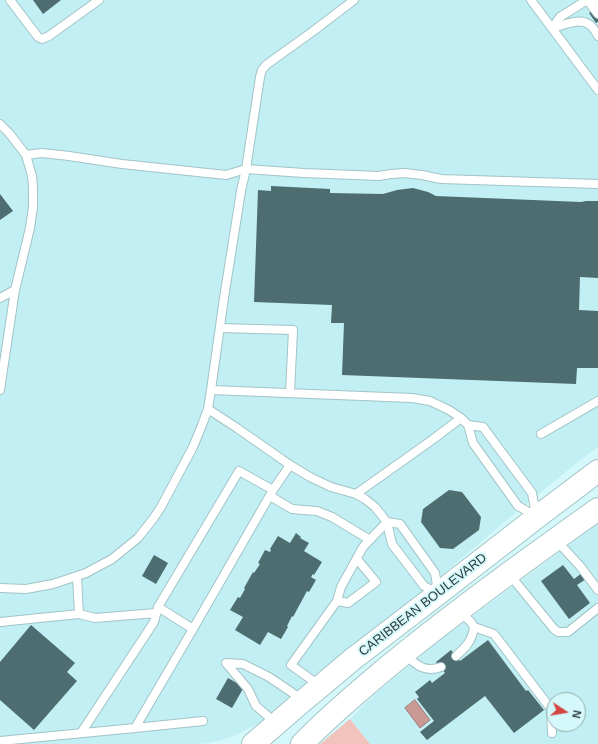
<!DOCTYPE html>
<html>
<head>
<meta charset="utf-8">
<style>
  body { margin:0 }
  #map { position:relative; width:598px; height:744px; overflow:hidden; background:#d5f9fb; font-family:Arial,sans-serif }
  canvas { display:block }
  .north { position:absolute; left:546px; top:692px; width:40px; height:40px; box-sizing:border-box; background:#d5f9fb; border:1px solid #93aeaf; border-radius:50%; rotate:102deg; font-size:11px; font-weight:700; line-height:16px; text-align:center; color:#2f3d3e }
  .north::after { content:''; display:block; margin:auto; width:14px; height:18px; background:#d4463f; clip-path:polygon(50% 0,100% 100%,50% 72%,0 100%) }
</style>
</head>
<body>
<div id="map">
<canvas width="598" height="744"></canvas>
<div class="north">N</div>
</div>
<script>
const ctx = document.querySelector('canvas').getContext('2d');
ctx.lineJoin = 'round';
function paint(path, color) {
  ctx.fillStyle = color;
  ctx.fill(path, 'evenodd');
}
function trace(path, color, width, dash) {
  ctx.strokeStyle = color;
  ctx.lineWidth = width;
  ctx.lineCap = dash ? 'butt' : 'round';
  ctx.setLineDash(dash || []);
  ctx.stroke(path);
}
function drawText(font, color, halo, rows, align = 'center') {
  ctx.font = font + ' Arial,sans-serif';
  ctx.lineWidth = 4;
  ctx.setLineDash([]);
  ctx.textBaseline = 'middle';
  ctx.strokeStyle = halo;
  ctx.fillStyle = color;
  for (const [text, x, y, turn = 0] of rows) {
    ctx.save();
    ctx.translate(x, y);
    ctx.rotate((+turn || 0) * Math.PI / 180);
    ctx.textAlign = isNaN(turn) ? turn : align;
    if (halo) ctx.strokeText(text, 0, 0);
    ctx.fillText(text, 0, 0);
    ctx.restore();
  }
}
const built = new Path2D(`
  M0,0h598v447l-24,18 -60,49 -66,56 -40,33 -56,43 -91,76 -25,13 -14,5 -14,3 -8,1h-200z
  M598,524v220h-228l-20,-25 25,-25 62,-52zM554,700h24v24h-24z`);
const green = new Path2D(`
  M350,719l20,25h-50z`);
const water = new Path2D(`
  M415,700l15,20 -10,8 -15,-20z`);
const building = new Path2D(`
  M33,0h28l-18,14z
  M598,0v22l-2,1 -7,-10 7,-6z
  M271,186l59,3v4l53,1 14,-4 16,-2 15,4 8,4 145,6 5,-1h12v77l-18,-1 -1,33 19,1v57h-21l-1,16 -234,-9 2,-52h-13l1,-18 -78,-3 4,-112 13,1z
  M0,194l13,17 -13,9z
  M449,490l13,2 19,25 -2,13 -26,19 -13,-1 -19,-26 2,-13z
  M296,533l5,4 -1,1 9,5 -5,8 18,11 -8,13 -1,-1 -2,3 5,3 -7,12 -2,-1 -14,26 -1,-1 -5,10 1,1 -7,12 -13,-7 -8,13 -25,-15 8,-13 -13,-7 8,-13 2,1 5,-9 -1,-1 9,-16 1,1 6,-9 -2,-1 7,-13 5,2 1,-2 -1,-1 8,-13 12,7z
  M154,555l14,8 -12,21 -14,-8z
  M563,565l11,14 8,-6 4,6 -9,6 13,18 -21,16 -28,-38z
  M31,625l44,38 -8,9 10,9 -43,49 -34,-30v-38z
  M488,640l38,51 2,-1 16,20 -30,23 -29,-37 -58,44 -7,-8 14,-11 -17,-22 2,-2 -4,-5 15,-12 2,3 13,-10 -9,-11 15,-12 9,11z
  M228,678l16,9 -12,21 -16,-9z`);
const service = new Path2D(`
  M10,0l28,37 4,2 7,-3 50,-36
  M531,0l67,90
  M594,0l4,5
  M552,28l8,-11 27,-17 11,14
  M552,28c12,-3 28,-11 38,-3 4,3 6,7 8,11
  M0,124l9,9 17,22 6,21 1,11v20l-3,21 -15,62 -15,100
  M26,155l16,-2 27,3 53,8 104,11 20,-6 58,4 75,3 12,-2 13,-1 18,2 19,4 157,5
  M0,298l15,-8
  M220,328l73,2 -3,63
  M211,390l201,8 18,3 19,9 12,8 7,7 5,18 45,63 18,10
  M208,409l29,19 53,37 20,12 21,10 25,7 9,5 10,8 12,15 5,22 32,42 13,7
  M468,425l15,2 49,66 4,22
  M541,434l57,-33
  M356,494l76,-54 29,-22
  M270,496l22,13 25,2 15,6 38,23
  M387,522l13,2 35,49 3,18
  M556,540l24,26 18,24
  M509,574l45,55 4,3h10l30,-24
  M77,577l2,37
  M0,588l26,1 27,-5 33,-11 26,-14 26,-21 15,-19 8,-12 32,-60 9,-22 6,-16 3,-19 13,-92 17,-107 5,-22 14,-92 2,-7 4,-5 46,-33 42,-32
  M337,601l11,2 28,-21 -19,-23
  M158,607l35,22
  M0,622l79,-8 16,4 61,-5
  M474,627l20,7 57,75 1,24
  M405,653c10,12 20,20 36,14
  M456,656c10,-9 16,-15 18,-29l-3,-5 -11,-10
  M320,686l-29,-21 46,-64 4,-14 22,-40 24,-25
  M276,723l-20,-17 -8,-17 -22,-26 17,1 26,13 34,23
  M135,728l68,-7
  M81,733l73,-111 4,-15 81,-136 34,19
  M0,741l135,-13 58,-99 80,-139 17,-25`);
const primary = new Path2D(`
  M253,744l44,-38 56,-47 86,-66 98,-76 61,-46
  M302,744c27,-28 58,-54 88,-79 67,-55 138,-106 208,-156`);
const streetNames = [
  ["CARIBBEAN BOULEVARD",423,605,-38]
];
paint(built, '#c2eff3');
paint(green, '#f2c3bd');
paint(water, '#ca9993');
trace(water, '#9c7d7a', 1);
paint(building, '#4e6d70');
trace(service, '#a2c4c7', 10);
trace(primary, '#a2c4c7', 24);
trace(service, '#fff', 8);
trace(primary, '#fff', 22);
drawText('13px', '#2f3d3e', '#d5f9fb', streetNames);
</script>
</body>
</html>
